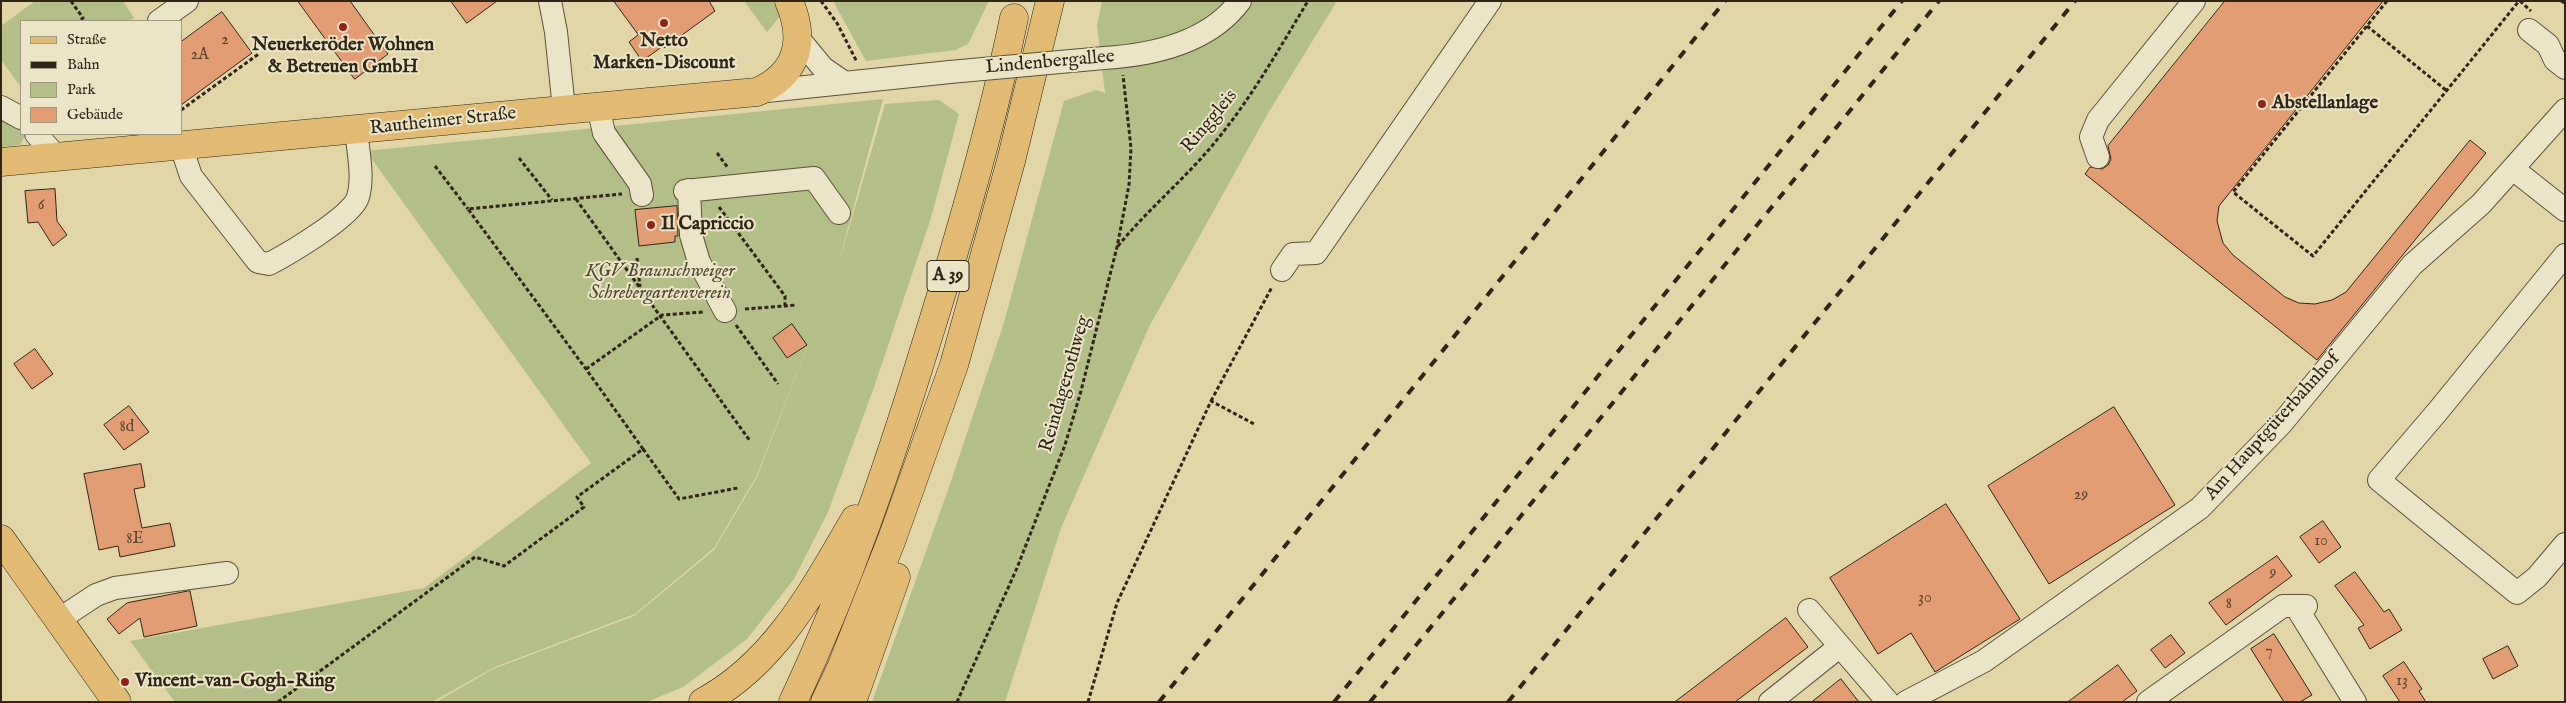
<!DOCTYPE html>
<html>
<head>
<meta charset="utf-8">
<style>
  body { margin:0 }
  #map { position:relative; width:2566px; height:703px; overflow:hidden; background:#e2d6a8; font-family:"IM FELL English",serif }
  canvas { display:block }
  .frame { position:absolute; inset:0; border:2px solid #302517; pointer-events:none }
  .legend { position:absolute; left:20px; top:20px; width:162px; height:115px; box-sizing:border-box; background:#ece4c6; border:1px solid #a19880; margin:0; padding:6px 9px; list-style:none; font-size:15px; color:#302517 }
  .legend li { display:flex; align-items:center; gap:10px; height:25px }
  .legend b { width:25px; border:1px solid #a19880 }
</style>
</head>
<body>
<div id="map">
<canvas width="2566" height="703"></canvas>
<div class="frame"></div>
<ul class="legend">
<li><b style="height:6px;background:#e1bb74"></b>Straße</li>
<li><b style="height:6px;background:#302517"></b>Bahn</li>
<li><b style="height:14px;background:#b3be88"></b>Park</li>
<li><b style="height:14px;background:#e29d74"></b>Gebäude</li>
</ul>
</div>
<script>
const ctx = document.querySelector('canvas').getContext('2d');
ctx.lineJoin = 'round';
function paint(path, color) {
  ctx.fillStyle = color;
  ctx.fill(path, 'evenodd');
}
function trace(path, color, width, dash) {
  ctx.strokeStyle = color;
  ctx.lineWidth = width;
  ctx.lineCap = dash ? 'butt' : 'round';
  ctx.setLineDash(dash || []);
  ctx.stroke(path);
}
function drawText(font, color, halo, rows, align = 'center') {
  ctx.font = font + ' "IM FELL English",serif';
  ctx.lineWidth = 4;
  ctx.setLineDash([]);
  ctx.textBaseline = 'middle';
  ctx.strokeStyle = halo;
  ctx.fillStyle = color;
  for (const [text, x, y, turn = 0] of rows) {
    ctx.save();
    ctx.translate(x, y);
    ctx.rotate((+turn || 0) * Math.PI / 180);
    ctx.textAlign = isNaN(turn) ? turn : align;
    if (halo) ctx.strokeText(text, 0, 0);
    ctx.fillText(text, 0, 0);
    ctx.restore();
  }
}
const green = new Path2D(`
  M35,1h88l11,17 -5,3h-108v66l-20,-27v-34z
  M744,1h49l-26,31z
  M833,1h156l-21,43 -13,6 -89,11z
  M1102,1h235l-70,114 -118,212 -88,201 -56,174h-133l75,-209 56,-167 61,-225 32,-11 9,3 -8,-68z
  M883,99l-46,170 48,-165 54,-4 20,14 -29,107 -57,169 -45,122 -34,67 -47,60 -64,48 -36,15h-211l57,-33 141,-53 80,-66 43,-73 65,-169 -65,167 -43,73 -79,66 -140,53 -63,35h-257l-45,-61 294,-53 167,-125 -225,-312z
  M1,116l20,10v8h5l-6,11 -19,2z`);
const building = new Path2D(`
  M298,1h52l38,53 -33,25z
  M451,1h46l-30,22z
  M614,1h95l6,10 -51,37 -1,-2 -21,15 -13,-19 9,-7z
  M2225,1h158l-164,205 -2,15 6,22 10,12 52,42 14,6 16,1 17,-4 14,-8 124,-152 16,13 -169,207 -232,-186 5,-7 12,2 6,-4 3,-6 -3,-13z
  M222,12l30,41 -71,52v-63z
  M55,189l2,32 10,14 -14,11 -15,-24 -10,1 -3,-32z
  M677,206l1,30h-3v6l-36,4 -4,-36z
  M792,324l15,21 -20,13 -14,-20z
  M35,349l18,25 -21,15 -18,-25z
  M129,406l20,26 -25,18 -20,-25z
  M2114,407l61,98 -126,79 -61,-98z
  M141,464l4,23 -11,2 8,39 28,-5 5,23 -55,11 -2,-11 -19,4 -15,-76z
  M1946,504l74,115 -85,53 -24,-39 -33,21 -48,-76z
  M2323,521l18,26 -22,16 -19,-26z
  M2277,556l15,20 -66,49 -17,-22z
  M2355,572l29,40 5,-3 13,21 -32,19 -12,-21 6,-3 -29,-39z
  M190,591l7,35 -53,11 -4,-19 -21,16 -12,-15 20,-16z
  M1786,618l22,29 -73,55h-60z
  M2274,634l38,61 -12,7h-16l-33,-53z
  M2171,635l14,18 -20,15 -14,-18z
  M2508,646l10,20 -25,13 -10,-20z
  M2404,662l18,27 -3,2 7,11h-26l-17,-26z
  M2118,665l19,26 -15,11h-54z
  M1841,679l18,23h-47z`);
const path = new Path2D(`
  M71,1l12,17 -4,3
  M821,1l16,22 20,39
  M2387,1l-154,191 80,64 206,-255
  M2520,1l11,10
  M2561,1l4,2
  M2367,26l80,65
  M181,110l79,-57
  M717,153l11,15
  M519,158l33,42
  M435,166l33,43
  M576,199l174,242
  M719,207l66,89v10
  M1118,246c30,-37 68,-68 98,-105 36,-44 63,-92 92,-140
  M637,258l3,29
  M745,309l51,-4
  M736,325l42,59
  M586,369l76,-54 42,-3
  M1211,401l61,-114
  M643,449l36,50 59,-11
  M278,702l197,-145 29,9 80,-59 -7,-10 66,-48 -57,-80 -118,-160 154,-15
  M957,702l60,-134 48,-123 16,-54 36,-144 12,-62 2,-37 -8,-73
  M1088,702l29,-99 94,-202 45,24`);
const minor = new Path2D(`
  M550,1l6,31 8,77
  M159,21l28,-20
  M2529,30l19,15 7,15 10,8
  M799,39l24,29 22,15
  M1104,58c49,-3 105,-15 136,-57
  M757,92l193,-20
  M598,106l6,27 36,51 2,11
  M1,107l20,11
  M36,134l21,23
  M181,146l10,30 63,81 4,5 11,2c19,-10 84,-48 89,-67 6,-20 0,-46 -2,-67
  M2098,157l-7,-20 7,-17 96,-119
  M2513,169l52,41
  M689,190l2,45 8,27 26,49
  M685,191l129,-13 25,35
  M2565,255l-127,156 -59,69 138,113 20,-16 28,-33
  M1282,270l11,-16 23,-1 174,-252
  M2306,606l-6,7 55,89
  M1809,610l79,92
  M58,620l38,-25 19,-7 112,-15
  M1770,702l69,-55
  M1906,702l78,-41 216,-153 82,-85 130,-158 69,-61 84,-94
  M2148,702l135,-96h23`);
const major = new Path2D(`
  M1,162l756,-70c41,-18 49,-51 32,-91
  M1,539l116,163`);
const highway = new Path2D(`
  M703,702c73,-39 112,-115 152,-183
  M793,702c54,-115 95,-234 132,-355 34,-108 66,-218 89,-329
  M825,702l16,-34 51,-129 62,-174 57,-204 39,-160
  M852,702l44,-125`);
const rail = new Path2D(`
  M1159,702l566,-701
  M1334,702l568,-701
  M1370,702l569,-701
  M1508,702l567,-701`);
const minorBridge = new Path2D(`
  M950,72l154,-14`);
const markers = [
  [664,23,5,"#8f2418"],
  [343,27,5,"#8f2418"],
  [2262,104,5,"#8f2418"],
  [651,225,5,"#8f2418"],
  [125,682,5,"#8f2418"]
];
const numberNames = [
  ["2",225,41],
  ["2A",200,56],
  ["6",41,206],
  ["8d",127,428],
  ["29",2081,496],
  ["8E",135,540],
  ["10",2321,542],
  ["9",2273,574],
  ["30",1925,599],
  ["8",2229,605],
  ["7",2269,652],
  ["13",2402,682]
];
const shields = [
  [948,276,42]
];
const shieldNames = [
  ["A 39",948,276]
];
const poiNames = [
  ["Netto",664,42,"center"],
  ["Marken-Discount",664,64,"center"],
  ["Neuerkeröder Wohnen",343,46,"center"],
  ["& Betreuen GmbH",343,68,"center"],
  ["Abstellanlage",2272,104],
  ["Il Capriccio",661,225],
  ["Vincent-van-Gogh-Ring",135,682]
];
const streetNames = [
  ["Lindenbergallee",1050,63,-5],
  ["Rautheimer Straße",443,122,-6],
  ["Ringgleis",1210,122,-50],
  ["Reindagerothweg",1066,384,-74],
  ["Am Hauptgüterbahnhof",2273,427,-48]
];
const parkNames = [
  ["KGV Braunschweiger",660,272],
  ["Schrebergartenverein",660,294]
];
paint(green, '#b3be88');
paint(building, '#e29d74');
trace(building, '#302517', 1);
trace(minor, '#5c513b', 24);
trace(major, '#302517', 29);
trace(highway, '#302517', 29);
trace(path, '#302517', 3, [4, 2.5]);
trace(minor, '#ece4c6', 22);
trace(major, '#e1bb74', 28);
trace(highway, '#e1bb74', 28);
trace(rail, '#302517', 4, [9, 9]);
trace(minorBridge, '#5c513b', 24, []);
trace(minorBridge, '#ece4c6', 22);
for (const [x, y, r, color] of markers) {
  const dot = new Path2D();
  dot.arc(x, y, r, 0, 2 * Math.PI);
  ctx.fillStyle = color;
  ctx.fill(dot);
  trace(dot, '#ece4c6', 2);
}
drawText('16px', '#5c432e', null, numberNames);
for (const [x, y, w] of shields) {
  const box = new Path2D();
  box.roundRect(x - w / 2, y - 15.5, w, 31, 4);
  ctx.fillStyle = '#ece4c6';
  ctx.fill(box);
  trace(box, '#302517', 1);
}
drawText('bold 18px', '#302517', null, shieldNames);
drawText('bold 19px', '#302517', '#ece4c6', poiNames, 'left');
drawText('19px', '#302517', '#ece4c6', streetNames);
drawText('italic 19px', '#514b33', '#ece4c6', parkNames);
</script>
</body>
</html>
